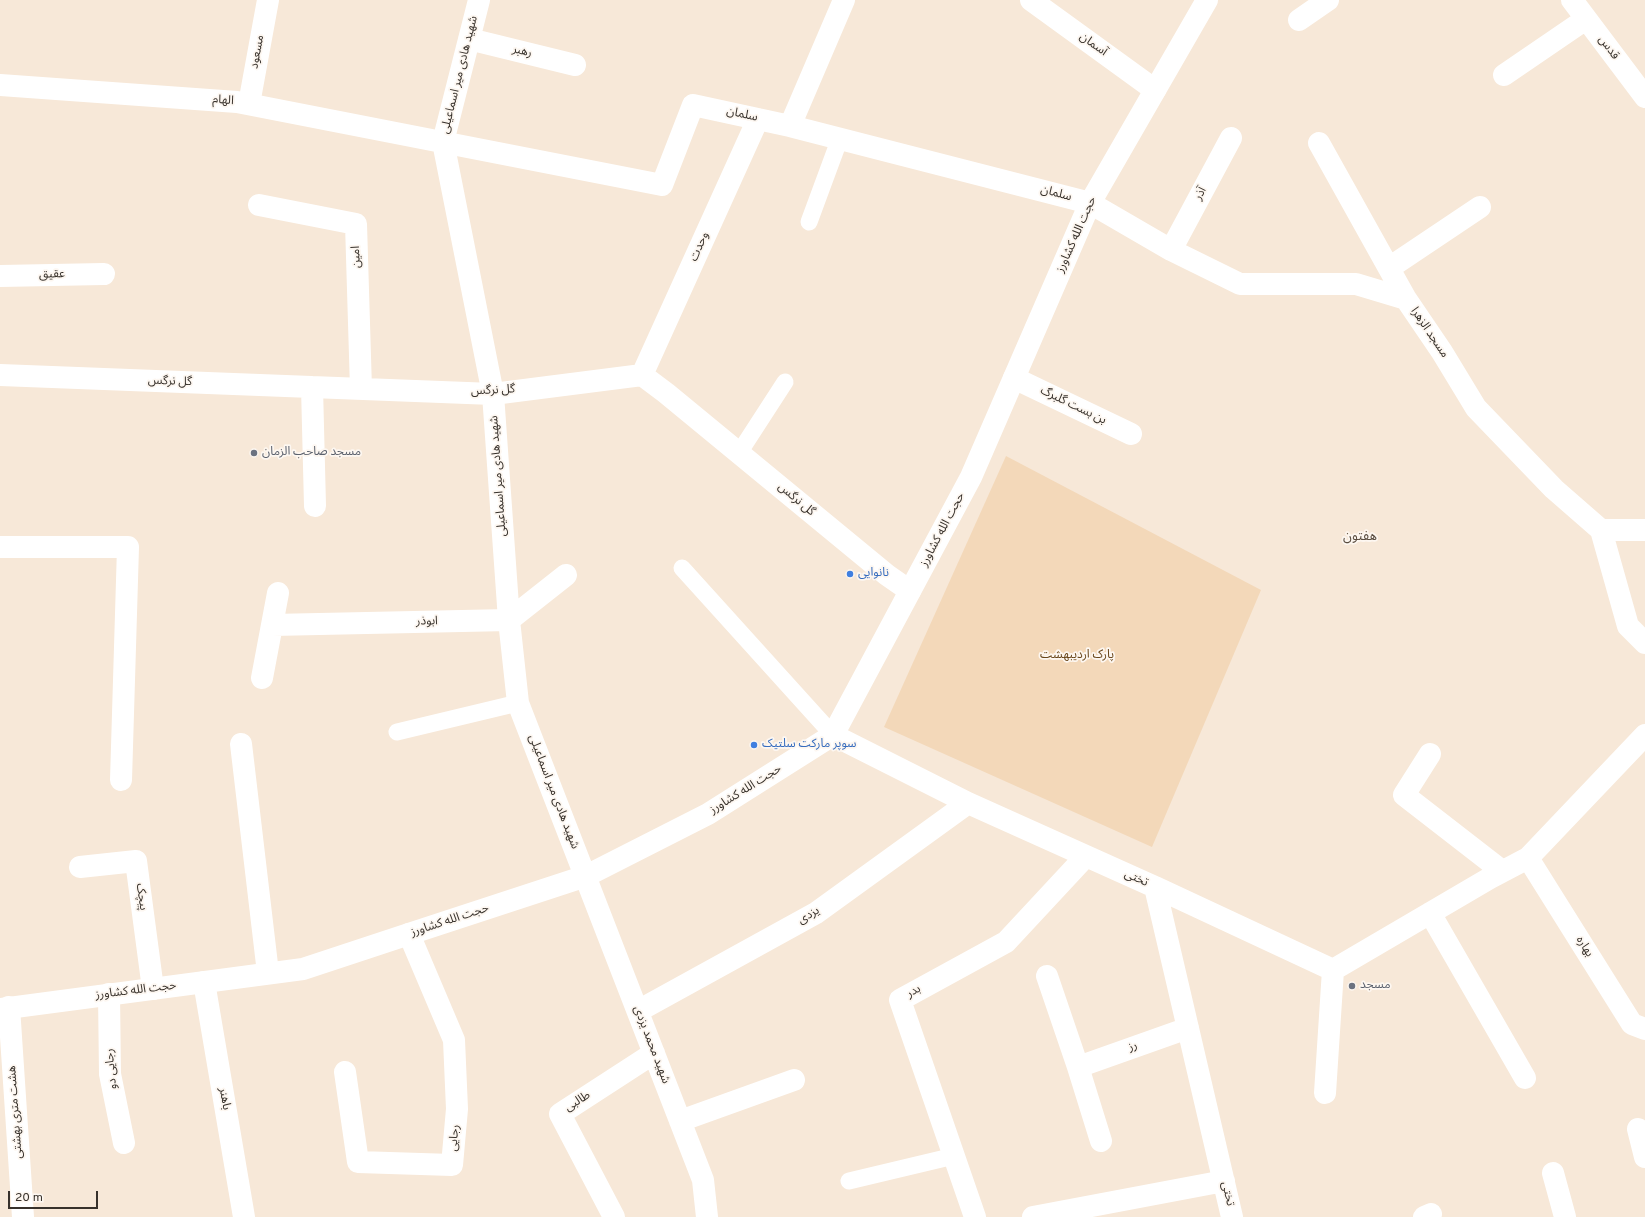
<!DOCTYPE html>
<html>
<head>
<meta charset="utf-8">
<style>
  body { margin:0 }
  #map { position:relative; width:1645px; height:1217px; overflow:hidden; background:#f7e8d8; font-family:Overpass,sans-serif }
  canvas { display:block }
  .scale { position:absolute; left:8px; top:1191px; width:90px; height:18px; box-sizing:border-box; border:2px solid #37312b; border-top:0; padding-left:5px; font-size:12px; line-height:14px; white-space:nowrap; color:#37312b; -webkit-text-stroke:3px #fdf7f1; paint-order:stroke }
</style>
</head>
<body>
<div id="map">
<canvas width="1645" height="1217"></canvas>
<div class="scale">20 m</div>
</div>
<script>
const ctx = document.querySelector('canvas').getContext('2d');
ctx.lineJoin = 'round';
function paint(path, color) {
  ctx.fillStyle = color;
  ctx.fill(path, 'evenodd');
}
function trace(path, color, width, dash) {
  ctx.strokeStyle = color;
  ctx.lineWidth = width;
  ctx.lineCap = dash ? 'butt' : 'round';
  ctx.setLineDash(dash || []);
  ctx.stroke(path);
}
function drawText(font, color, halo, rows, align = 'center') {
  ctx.font = font + ' Overpass,"Noto Sans Arabic",sans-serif';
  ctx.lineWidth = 3.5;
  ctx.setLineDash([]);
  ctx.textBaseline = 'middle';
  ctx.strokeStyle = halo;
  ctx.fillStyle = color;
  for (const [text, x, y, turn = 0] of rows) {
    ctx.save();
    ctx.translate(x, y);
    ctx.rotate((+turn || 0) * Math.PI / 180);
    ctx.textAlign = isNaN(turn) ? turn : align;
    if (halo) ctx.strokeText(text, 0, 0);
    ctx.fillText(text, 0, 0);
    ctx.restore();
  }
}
const green = new Path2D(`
  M1006,456l255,134 -109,257 -268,-120z`);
const service = new Path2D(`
  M809,222l31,-84
  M739,453l46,-71
  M682,568l151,167
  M397,732l121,-29
  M849,1181l105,-25`);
const minor = new Path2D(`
  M479,0l-36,142 50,252 16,226 9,83 185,477 4,37
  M1031,0l124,90
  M1572,0l73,97
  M1299,20l29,-20
  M469,39l106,26
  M1504,75l82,-56
  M0,85l237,17 425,83 31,-80 97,21 300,77 81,47 69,34h116l50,15 36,53 34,56 78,81 47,41h44
  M249,104l19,-104
  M790,126l54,-126
  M1319,143l87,156
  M259,205l97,19 5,165
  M1171,250l60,-112
  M1389,268l91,-61
  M0,276l104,-2
  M0,375l493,19 149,-19 24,18 221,182 23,16
  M642,375l116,-256
  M1014,378l117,56
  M312,387l3,119
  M1601,530l27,96 17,17
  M0,547h128l-7,233
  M272,625l237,-5 57,-45
  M262,678l16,-85
  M833,735l135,68 187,84 77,330
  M241,744l27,229
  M1430,754l-26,41 98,76
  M1528,858l104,166 13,5
  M80,867l56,-6 17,128
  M1155,887l178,83 157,-92 38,-20 117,-123
  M1430,913l95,165
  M1047,976l31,91 23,74
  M204,982l40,235
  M109,994l1,80 14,69
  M9,1007l14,210
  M638,1011l178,-98 152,-110
  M1078,1067l110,-39
  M345,1072l13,90 94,3 5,-56 -3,-69 -45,-106
  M1325,1093l8,-123
  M680,1121l114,-41
  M1638,1129l7,28
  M1553,1173l12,44
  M614,1217l-54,-103 94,-61
  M975,1217l-75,-217 106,-58 80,-86
  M1033,1217l191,-36
  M1424,1217l7,-3`);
const tertiary = new Path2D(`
  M0,1009l303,-40 106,-35 177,-58 122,-62 125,-79 138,-258 119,-274 117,-203`);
const markers = [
  [254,453,4,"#6b7280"],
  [850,574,4,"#3f7fe0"],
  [754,745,4,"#3f7fe0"],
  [1352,986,4,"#6b7280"]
];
const streetNames = [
  ["آسمان",1093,45,36],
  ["قدس",1608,48,53],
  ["مسعود",258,52,-80],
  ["رهبر",522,52,14],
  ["شهید هادی میر اسماعیلی",460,75,-76],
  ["الهام",223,101,4],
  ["سلمان",742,115,12],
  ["سلمان",1056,194,15],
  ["آذر",1201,194,-62],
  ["حجت الله کشاورز",1077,235,-66],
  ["وحدت",700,247,-66],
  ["امین",357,257,-92],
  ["عقیق",52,275,-1],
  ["مسجد الزهرا",1429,333,56],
  ["گل نرگس",170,382,2],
  ["گل نرگس",493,391,-3],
  ["بن بست گلبرگ",1073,406,26],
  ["شهید هادی میر اسماعیلی",499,476,-94],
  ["گل نرگس",796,500,40],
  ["حجت الله کشاورز",943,530,-62],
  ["ابوذر",427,622,-1],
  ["حجت الله کشاورز",746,790,-32],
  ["شهید هادی میر اسماعیلی",553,792,69],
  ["تختی",1136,879,24],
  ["پیچک",141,897,82],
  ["یزدی",809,916,-31],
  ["حجت الله کشاورز",450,921,-18],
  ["بهاره",1584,947,58],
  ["حجت الله کشاورز",136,991,-7],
  ["بدر",914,992,-29],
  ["شهید محمد یزدی",651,1045,69],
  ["رز",1133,1047,-20],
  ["رجایی دو",112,1069,-95],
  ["باهنر",224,1099,80],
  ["طالبی",578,1102,-32],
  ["هشت متری بهشتی",16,1112,-94],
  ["رجایی",455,1138,-85],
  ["تختی",1227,1194,77]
];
const worshipNames = [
  ["مسجد صاحب الزمان",262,453],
  ["مسجد",1360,986]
];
const shopNames = [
  ["نانوایی",858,574],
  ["سوپر مارکت سلتیک",762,745]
];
const parkNames = [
  ["پارک اردیبهشت",1077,656]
];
const neighbourhoodNames = [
  ["هفتون",1360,537]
];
paint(green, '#f3d8b9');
trace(service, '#fff', 17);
trace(minor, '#fff', 22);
trace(tertiary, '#fff', 22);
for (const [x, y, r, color] of markers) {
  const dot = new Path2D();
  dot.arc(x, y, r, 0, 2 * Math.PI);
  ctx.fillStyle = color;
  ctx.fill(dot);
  trace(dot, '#fdf7f1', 1.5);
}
drawText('12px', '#37312b', '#fdf7f1', streetNames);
drawText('12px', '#5b616d', '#fdf7f1', worshipNames, 'left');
drawText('12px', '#366cbe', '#fdf7f1', shopNames, 'left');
drawText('12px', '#684519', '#fdf7f1', parkNames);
drawText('13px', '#594c3f', '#fdf7f1', neighbourhoodNames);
</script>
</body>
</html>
